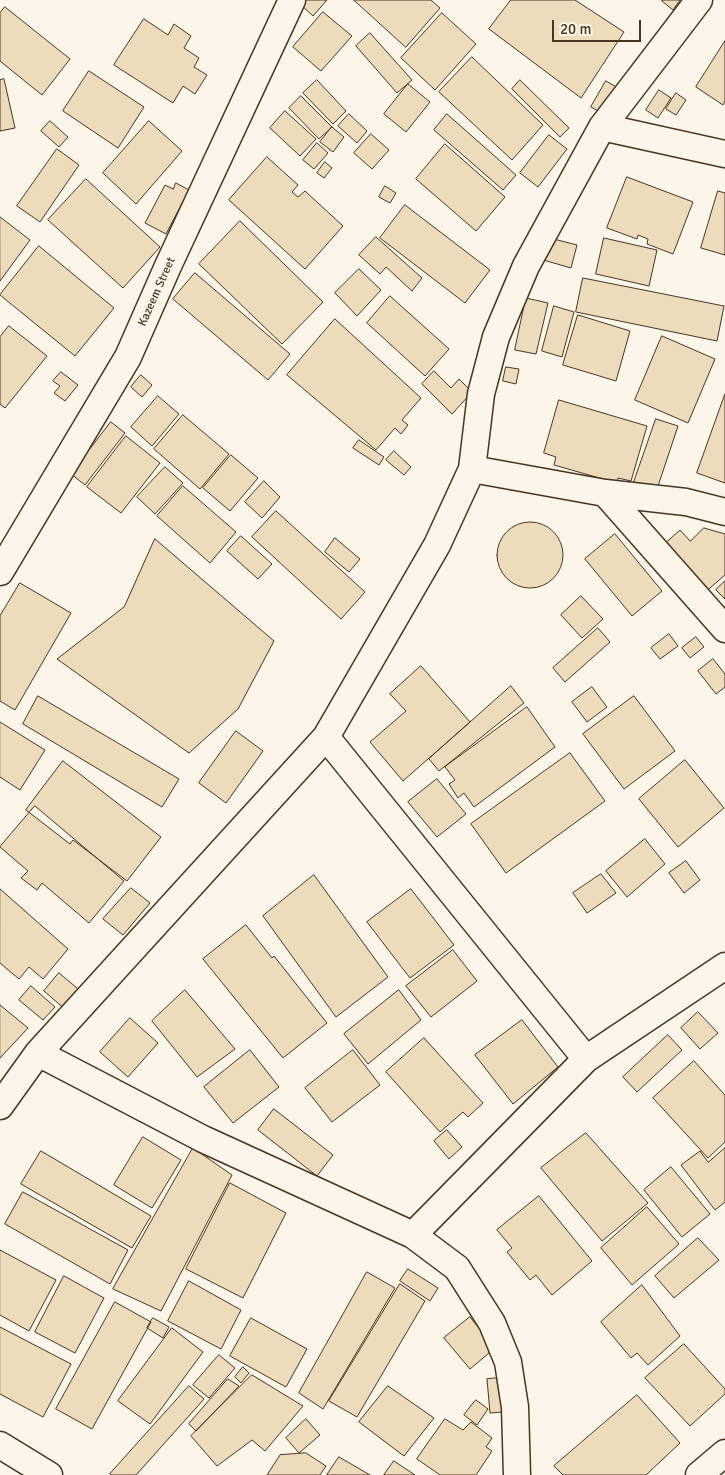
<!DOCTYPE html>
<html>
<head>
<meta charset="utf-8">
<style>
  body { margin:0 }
  #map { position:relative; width:725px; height:1475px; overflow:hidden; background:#fbf6e9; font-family:Signika,sans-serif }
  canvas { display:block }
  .scale { position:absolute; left:552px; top:20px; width:89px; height:22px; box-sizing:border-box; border:2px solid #4a3520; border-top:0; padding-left:6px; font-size:15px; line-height:18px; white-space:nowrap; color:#4a3520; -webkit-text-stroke:4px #fbf6e9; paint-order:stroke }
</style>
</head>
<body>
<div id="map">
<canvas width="725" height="1475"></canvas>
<div class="scale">20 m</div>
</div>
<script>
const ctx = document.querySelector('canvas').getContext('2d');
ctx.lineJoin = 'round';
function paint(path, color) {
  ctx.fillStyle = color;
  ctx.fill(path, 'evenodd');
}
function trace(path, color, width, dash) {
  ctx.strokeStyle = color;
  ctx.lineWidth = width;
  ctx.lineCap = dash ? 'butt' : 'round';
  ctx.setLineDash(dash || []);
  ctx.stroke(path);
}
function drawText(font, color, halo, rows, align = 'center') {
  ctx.font = font + ' Signika,sans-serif';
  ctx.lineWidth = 4;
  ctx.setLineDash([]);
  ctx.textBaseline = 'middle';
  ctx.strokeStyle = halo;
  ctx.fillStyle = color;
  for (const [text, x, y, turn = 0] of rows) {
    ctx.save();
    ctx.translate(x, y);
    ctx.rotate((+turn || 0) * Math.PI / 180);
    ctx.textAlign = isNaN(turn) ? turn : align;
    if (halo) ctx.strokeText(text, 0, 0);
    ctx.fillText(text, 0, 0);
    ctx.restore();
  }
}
const building = new Path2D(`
  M300,0h27l-14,16 -15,-14z
  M354,0h77l9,8 -34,39z
  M511,0h64l49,32 -43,66 -92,-69z
  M662,0h18l-7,10 -11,-9z
  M5,7l65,52 -28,36 -42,-34v-48z
  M323,12l29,24 -31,35 -28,-24z
  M442,13l34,31 -41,46 -34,-32z
  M144,19l24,16 6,-11 17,12 -7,12 15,10 -5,9 13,8 -12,19 -12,-8 -10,17 -59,-38z
  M370,33l42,47 -15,13 -41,-47z
  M725,41v60l-2,4 -27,-18z
  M472,57l71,68 -31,35 -73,-68z
  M89,71l55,36 -26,41 -55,-37z
  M4,79l11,49 -15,3v-51z
  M317,80l29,31 -13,13 -30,-31z
  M520,80l49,48 -9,9 -48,-48z
  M606,81l12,7 -14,26 -13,-7z
  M408,84l22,18 -24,30 -22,-18z
  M659,90l12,8 -13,20 -12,-8z
  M676,93l10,7 -10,15 -10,-6z
  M301,96l31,31 -13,12 -30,-31z
  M285,111l31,28 -16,17 -30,-28z
  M349,114l18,17 -10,12 -19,-17z
  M447,114l69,61 -13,15 -69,-60z
  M50,121l18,16 -9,10 -18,-16z
  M149,121l33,30 -46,53 -33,-31z
  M332,127l12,10 -11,15 -13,-10z
  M371,134l18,16 -17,19 -18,-16z
  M549,135l18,14 -29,38 -18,-14z
  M317,143l11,10 -14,16 -11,-9z
  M445,144l60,53 -29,34 -60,-52z
  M57,149l22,16 -39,57 -23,-16z
  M267,157l31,28 -6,7 6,5 7,-6 38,35 -38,43 -76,-69z
  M325,162l7,6 -8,10 -7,-5z
  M627,177l66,25 -20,52 -26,-10 1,-5 -10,-4 -1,4 -30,-11z
  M86,179l74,68 -37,41 -75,-68z
  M176,183l13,7 -23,44 -21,-11 20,-38 8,4z
  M385,186l11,7 -6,10 -11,-6z
  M718,191l7,2v62l-24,-7z
  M405,205l85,65 -25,33 -85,-65z
  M0,217l30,23 -30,41z
  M240,221l83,81 -41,42 -83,-80z
  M376,237l46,41 -10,13 -26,-24 -6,7 -21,-19z
  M546,237l31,8 -6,23 -31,-9z
  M604,238l53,12 -8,36 -53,-12z
  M39,246l75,62 -39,48 -75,-61z
  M359,269l22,21 -24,26 -22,-23z
  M195,273l95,81 -22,26 -95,-81z
  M583,278l141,28 -7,35 -141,-29z
  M390,296l59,53 -24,27 -58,-53z
  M526,298l22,5 -12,51 -21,-4z
  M554,306l20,6 -12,45 -20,-6z
  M578,315l52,16 -14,50 -53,-16z
  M335,319l86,79 -19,22 6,5 -7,9 -6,-6 -19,22 -89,-75z
  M9,326l38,30 -42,52 -5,-4v-67z
  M662,336l53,23 -27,64 -53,-23z
  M506,367l13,2 -3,15 -13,-3z
  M434,371l17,17 8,-9 13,13 -20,22 -30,-30z
  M61,372l17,13 -13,16 -11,-8 6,-7 -7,-5z
  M141,375l11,10 -10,12 -11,-10z
  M725,394v89l-28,-10z
  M158,396l21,18 -27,32 -21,-19z
  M559,400l88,26 -16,55 -13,-3 -1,5 -63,-18 2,-8 -12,-4z
  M183,415l46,39 -29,35 -46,-40z
  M656,419l22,7 -21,63 -23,-7z
  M111,422l14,11 -40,52 -14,-11z
  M126,436l34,27 -39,50 -34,-26z
  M359,440l25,17 -5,8 -26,-17z
  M394,451l17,16 -7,8 -18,-15z
  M231,455l27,23 -28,33 -27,-23z
  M165,467l18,16 -28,31 -18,-17z
  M264,481l16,16 -18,21 -17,-16z
  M183,486l53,46 -26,31 -53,-47z
  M276,511l89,81 -24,27 -89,-82z
  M497 555a33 33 0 1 1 66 0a33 33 0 1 1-66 0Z
  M704,528l21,6v41l-22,19 -42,-47 19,-17 10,11z
  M615,534l47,57 -30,25 -47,-57z
  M241,536l31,28 -14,15 -31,-28z
  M335,538l25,21 -11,13 -24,-20z
  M155,539l119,102 -36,68 -49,44 -132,-94 67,-52z
  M725,581v18l-9,-9z
  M20,583l51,30 -56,97 -15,-9v-85z
  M581,596l22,23 -21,19 -21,-23z
  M598,628l12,14 -45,40 -12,-14z
  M669,634l9,12 -18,13 -9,-11z
  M696,637l8,10 -14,11 -8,-10z
  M713,659l12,15v13l-9,7 -18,-23z
  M421,666l49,56 -67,59 -33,-39 36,-31 -16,-17z
  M511,686l13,17 -85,68 -10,-12z
  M592,687l15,20 -20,15 -15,-20z
  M38,696l141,83 -17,28 -139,-83z
  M634,696l41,55 -51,38 -41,-55z
  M527,707l28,40 -81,60 -10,-14 -6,5 -9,-14 6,-4 -10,-13z
  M0,722l45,28 -25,40 -20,-13z
  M236,731l27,20 -37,52 -27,-20z
  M570,753l35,48 -99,72 -35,-49z
  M685,760l39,48 -46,39 -39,-48z
  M63,761l98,76 -34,44 -54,-41 -3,4 -44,-34z
  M437,779l29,35 -29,23 -29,-35z
  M35,806l89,75 -35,42 -47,-40 -5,7 -16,-12 7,-7 -28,-24z
  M645,839l20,25 -38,33 -21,-26z
  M686,861l14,19 -16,13 -15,-20z
  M601,874l15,19 -29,20 -14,-20z
  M314,875l74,102 -52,40 -73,-101z
  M131,888l19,15 -27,32 -20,-16z
  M0,889l68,60 -25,30 -14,-12 -10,12 -19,-16z
  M411,889l43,56 -44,33 -43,-56z
  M246,925l26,33 2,-2 53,67 -44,35 -80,-99z
  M453,950l24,31 -46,36 -25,-31z
  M59,973l24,20 -16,18 -23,-20z
  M31,986l24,21 -12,13 -24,-20z
  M185,990l50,59 -38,28 -45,-56z
  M399,990l22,30 -53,44 -24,-30z
  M0,1005l28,23 -28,30z
  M698,1012l20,21 -18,16 -19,-21z
  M130,1018l28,25 -30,34 -28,-25z
  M522,1020l36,47 -45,37 -38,-49z
  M668,1035l14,15 -45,42 -14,-15z
  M424,1038l59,65 -15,14 -5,-5 -23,20 -54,-60z
  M250,1050l29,37 -46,36 -29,-36z
  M353,1050l27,35 -48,37 -27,-34z
  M694,1061l31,34v47l-17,16 -55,-60z
  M274,1109l59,46 -16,21 -59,-46z
  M447,1130l15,17 -13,12 -15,-18z
  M586,1133l62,70 -46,38 -61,-73z
  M143,1137l38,23 -29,48 -38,-23z
  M193,1148l39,27 -71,136 -48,-22z
  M725,1148v54l-10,8 -34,-45 19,-14 8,11z
  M41,1151l110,65 -19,32 -111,-64z
  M671,1167l39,47 -28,23 -38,-47z
  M230,1183l56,30 -43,85 -57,-29z
  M23,1192l105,58 -18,34 -105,-60z
  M539,1196l53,65 -40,34 -16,-20 -6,5 -23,-28 5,-4 -15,-18z
  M647,1207l32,37 -47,41 -31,-37z
  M698,1238l21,22 -45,38 -19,-22z
  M0,1250l56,30 -27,51 -29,-16z
  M408,1269l30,19 -8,13 -30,-20z
  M367,1272l28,16 -72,121 -24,-16z
  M64,1276l40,22 -29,55 -40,-21z
  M189,1281l52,29 -20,39 -53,-28z
  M400,1284l25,17 -68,116 -28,-16z
  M642,1285l38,51 -32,29 -11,-12 -6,5 -30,-36z
  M115,1302l36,20 -59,107 -36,-20z
  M470,1317l25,31 -25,21 -26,-31z
  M153,1318l16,9 -6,11 -16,-10z
  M251,1318l56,31 -21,38 -56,-31z
  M0,1327l71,37 -28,53 -43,-23z
  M172,1328l31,24 -53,72 -32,-23z
  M684,1344l41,45v5l-35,32 -45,-48z
  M219,1355l16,13 -26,30 -16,-13z
  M243,1367l6,6 -8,10 -6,-6z
  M252,1375l51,31 -38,45 -13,-11 -35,26 -26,-30z
  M501,1378l2,34 -13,1 -3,-34z
  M228,1379l11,7 -43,45 -7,-7z
  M189,1386l15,13 -68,76h-24l-2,-1z
  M388,1386l46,32 -30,38 -45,-34z
  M637,1395l43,48 -34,32h-83l-9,-9z
  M476,1400l12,9 -11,16 -13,-10z
  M306,1419l14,16 -21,18 -13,-15z
  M445,1419l18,11 8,-8 21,16 -6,9 6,4 -16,24h-36l-23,-16z
  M306,1453l20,13 -6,9h-53l13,-20z
  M339,1457l31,18h-43z
  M394,1461l21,14h-31z`);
const minor = new Path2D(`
  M602,127l123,27
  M472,469l133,24 81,9 39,10
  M605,493l120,136
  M0,572l128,-215 40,-91 124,-266
  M326,737l260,322
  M38,1053l165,86 210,96 173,-176 139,-93
  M0,1106l38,-53 288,-316 111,-192 35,-76 9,-75 15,-57 30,-71 76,-139 97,-127
  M413,1235l44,33 35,55 16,39 7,45 2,68
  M0,1445l49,30
  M699,1475l26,-22`);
const streetNames = [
  ["Kazeem Street",157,292,-66]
];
paint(building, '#ecdcbc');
trace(building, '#4a3520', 1);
trace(minor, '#4a3520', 29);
trace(minor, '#fbf6e9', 26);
drawText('12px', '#4a3520', '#fbf6e9', streetNames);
</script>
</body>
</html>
